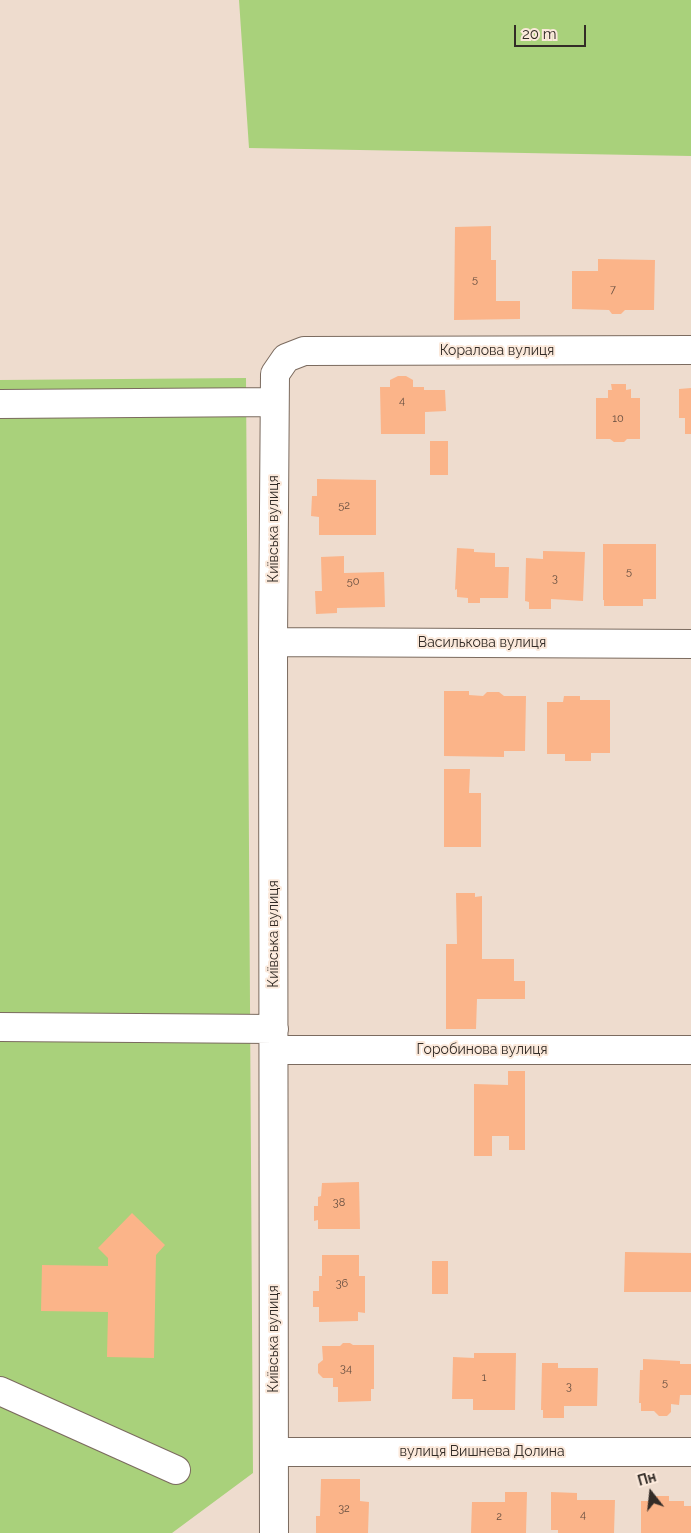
<!DOCTYPE html>
<html>
<head>
<meta charset="utf-8">
<style>
  body { margin:0 }
  #map { position:relative; width:691px; height:1533px; overflow:hidden; background:#eedcce; font-family:Raleway,sans-serif }
  canvas { display:block }
  .north { position:absolute; left:626px; top:1468px; width:50px; height:50px; -webkit-text-stroke:4px #fbe9db; paint-order:stroke; rotate:344deg; font-size:14px; font-weight:700; line-height:20px; text-align:center; color:#332c27 }
  .north::after { content:''; display:block; margin:auto; width:18px; height:22px; background:#332c27; clip-path:polygon(50% 0,100% 100%,50% 72%,0 100%) }
  .scale { position:absolute; left:514px; top:25px; width:72px; height:22px; box-sizing:border-box; border:2px solid #332c27; border-top:0; padding-left:6px; font-size:15px; line-height:18px; white-space:nowrap; color:#332c27; -webkit-text-stroke:4px #fbe9db; paint-order:stroke }
</style>
</head>
<body>
<div id="map">
<canvas width="691" height="1533"></canvas>
<div class="north">Пн</div>
<div class="scale">20 m</div>
</div>
<script>
const ctx = document.querySelector('canvas').getContext('2d');
ctx.lineJoin = 'round';
function paint(path, color) {
  ctx.fillStyle = color;
  ctx.fill(path, 'evenodd');
}
function trace(path, color, width, dash) {
  ctx.strokeStyle = color;
  ctx.lineWidth = width;
  ctx.lineCap = dash ? 'butt' : 'round';
  ctx.setLineDash(dash || []);
  ctx.stroke(path);
}
function drawText(font, color, halo, rows, align = 'center') {
  ctx.font = font + ' Raleway,sans-serif';
  ctx.lineWidth = 4;
  ctx.setLineDash([]);
  ctx.textBaseline = 'middle';
  ctx.strokeStyle = halo;
  ctx.fillStyle = color;
  for (const [text, x, y, turn = 0] of rows) {
    ctx.save();
    ctx.translate(x, y);
    ctx.rotate((+turn || 0) * Math.PI / 180);
    ctx.textAlign = isNaN(turn) ? turn : align;
    if (halo) ctx.strokeText(text, 0, 0);
    ctx.fillText(text, 0, 0);
    ctx.restore();
  }
}
const green = new Path2D(`
  M239,0h452v156l-442,-8z
  M246,378l7,1095 -81,60h-172v-1153z`);
const building = new Path2D(`
  M491,226v34h5v41h24v18l-66,1 1,-93z
  M598,259l57,1 -1,50h-29l-4,4h-9l-3,-4 -37,-1v-38h26z
  M398,376h8l7,4v7h11v3h21l1,21 -21,1v22h-44l-1,-47h10v-7z
  M611,384h15v6l5,-1v9h9v41h-13l-3,3h-10l-4,-3h-14v-41h12v-8h4z
  M691,388v46h-6v-16h-6v-29z
  M430,441h18v34h-18z
  M317,479l59,1v55h-57v-18l-8,-1 1,-20h5z
  M603,544h53v55h-13v7h-39v-6h-1z
  M457,548l17,1v3l21,1v14h14l-1,31h-28v5h-12v-5l-11,-1v-8l-2,1z
  M543,551l42,1 -2,49 -32,-2v10h-22v-7l-4,-1 1,-43 17,1z
  M344,556v17l40,-1 1,35 -48,1v5l-21,1 -1,-23h7l-1,-34z
  M444,691h25v4l14,1 4,-4h12l5,4h22l-1,55h-21v6l-60,-1z
  M564,696h16v4h30v53h-19v8h-26v-7h-18v-52h16z
  M444,769h26l-1,24h12v54h-37z
  M456,893h19v4l7,-1v63h32v22h11v18h-48l-1,30h-30v-85h11z
  M508,1071h17v79h-16v-14h-17v20h-18v-72l34,1z
  M359,1182l1,47h-42v-9l-4,1v-15h4v-9l3,-1 1,-13z
  M132,1213l33,32 -9,10 -2,103 -47,-1 1,-45 -67,-1 1,-46 66,1v-8l-10,-10z
  M625,1252l66,1v39h-67z
  M322,1255h37v21h6v37l-7,-1v9l-39,1v-15h-6v-16h6v-15h3z
  M432,1261h16v33h-16z
  M343,1343h7l3,2h21v44h-3v12l-33,1v-15h-5v-9h-10l-5,-5v-9l5,-4 -1,-14h18z
  M474,1353h42l-1,57h-42v-11h-21l1,-42 21,1z
  M643,1359l37,2v3h11v31h-11l-1,10 -8,-1v8l-4,4h-8l-5,-5h-13v-8h-2l1,-33h3z
  M542,1363h16v5h40l-1,38h-33v12h-21v-8h-2z
  M321,1479h39v22l9,1 -1,31h-52v-17h4z
  M505,1492h22l-1,41h-55l1,-31h33z
  M551,1492l26,1v7h38l-1,33h-56v-3h-7z
  M654,1496h15v5h15v5h7v27h-50v-32h13z`);
const minor = new Path2D(`
  M0,404l274,-2
  M273,642l418,2
  M0,1027l274,2
  M274,1050h417
  M0,1391l176,79
  M274,1452h417
  M274,1533l-1,-891 2,-268 11,-16 18,-7 387,-1`);
const numberNames = [
  ["5",475,280],
  ["7",613,290],
  ["4",402,401],
  ["10",618,419],
  ["52",344,506],
  ["5",629,572],
  ["3",555,579],
  ["50",353,582],
  ["38",339,1203],
  ["36",342,1284],
  ["34",346,1369],
  ["1",484,1378],
  ["5",665,1383],
  ["3",569,1387],
  ["32",344,1509],
  ["4",583,1515],
  ["2",499,1517]
];
const streetNames = [
  ["Коралова вулиця",497,351],
  ["Київська вулиця",274,529,-90],
  ["Василькова вулиця",482,643],
  ["Київська вулиця",274,934,-90],
  ["Горобинова вулиця",482,1050],
  ["Київська вулиця",274,1339,-90],
  ["вулиця Вишнева Долина",482,1452]
];
paint(green, '#a9d17b');
paint(building, '#fbb489');
trace(minor, '#7b6b5f', 30);
trace(minor, '#fff', 28);
drawText('11px', '#654e40', null, numberNames);
drawText('14px', '#332c27', '#fbe9db', streetNames);
</script>
</body>
</html>
